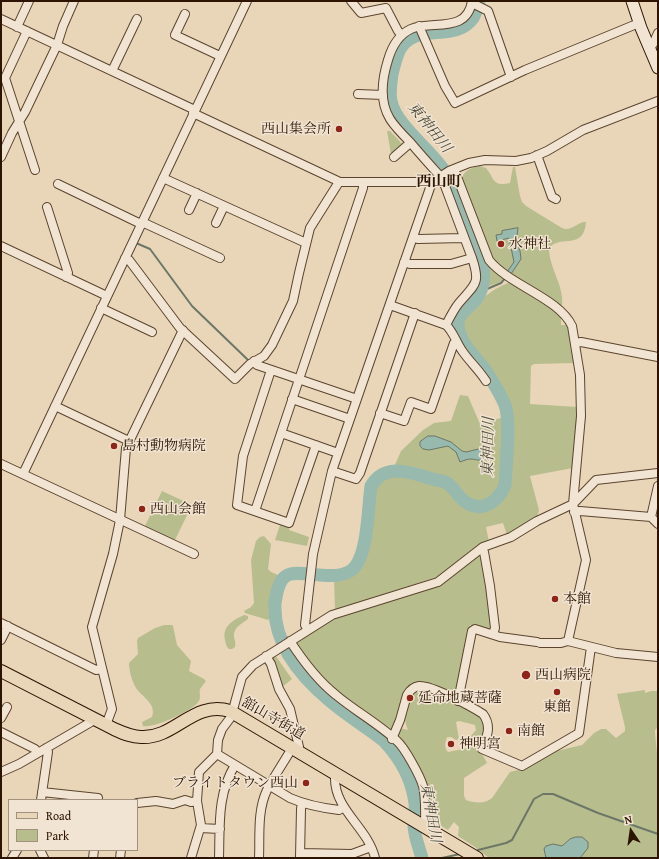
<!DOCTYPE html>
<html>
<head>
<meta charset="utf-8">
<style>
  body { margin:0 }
  #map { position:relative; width:659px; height:859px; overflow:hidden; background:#e9d6b9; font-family:"Gentium Book Plus",serif }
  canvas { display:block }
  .frame { position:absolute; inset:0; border:2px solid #2c1400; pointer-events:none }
  .legend { position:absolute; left:8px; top:799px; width:130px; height:52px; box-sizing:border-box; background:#f1e4d2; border:1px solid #a2917e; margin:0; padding:5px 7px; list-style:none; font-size:12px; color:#2c1400 }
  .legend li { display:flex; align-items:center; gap:8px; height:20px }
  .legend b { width:20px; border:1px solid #a2917e }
  .north { position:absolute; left:611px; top:811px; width:40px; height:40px; -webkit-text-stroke:3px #f1e4d2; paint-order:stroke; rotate:347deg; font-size:11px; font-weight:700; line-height:16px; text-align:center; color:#2c1400 }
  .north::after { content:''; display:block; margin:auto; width:14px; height:18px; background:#2c1400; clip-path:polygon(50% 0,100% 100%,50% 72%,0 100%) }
</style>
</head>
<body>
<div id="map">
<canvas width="659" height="859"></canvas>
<div class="frame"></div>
<ul class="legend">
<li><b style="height:5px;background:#e9d6b9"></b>Road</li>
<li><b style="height:11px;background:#b8bd8e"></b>Park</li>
</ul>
<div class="north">N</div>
</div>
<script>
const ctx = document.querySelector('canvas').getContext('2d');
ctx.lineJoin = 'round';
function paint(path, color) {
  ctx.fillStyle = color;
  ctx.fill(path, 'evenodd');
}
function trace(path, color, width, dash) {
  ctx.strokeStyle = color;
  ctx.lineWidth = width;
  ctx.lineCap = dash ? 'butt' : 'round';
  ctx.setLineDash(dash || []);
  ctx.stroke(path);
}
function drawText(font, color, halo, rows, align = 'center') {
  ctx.font = font + ' "Gentium Book Plus","Noto Serif JP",serif';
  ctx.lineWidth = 3;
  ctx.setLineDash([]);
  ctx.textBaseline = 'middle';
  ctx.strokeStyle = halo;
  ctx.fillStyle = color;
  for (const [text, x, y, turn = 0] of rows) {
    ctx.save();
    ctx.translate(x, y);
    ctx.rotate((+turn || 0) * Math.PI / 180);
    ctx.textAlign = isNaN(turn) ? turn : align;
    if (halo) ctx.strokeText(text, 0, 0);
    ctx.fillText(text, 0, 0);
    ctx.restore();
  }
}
const green = new Path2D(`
  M387,131h3l14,15 -9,7 -4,1z
  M480,166l6,2c9,11 6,19 24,15l3,-16h2l5,29 2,6 4,4 36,22c10,4 16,-7 24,-6 -2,29 -25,12 -37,26 0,20 16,39 13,58h-1l-61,-39 -8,-9 -30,-77c-1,-9 10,-14 18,-15z
  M484,260l7,8 13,9 -4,5 -16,6 2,-14z
  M508,283l6,1 43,28 4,5v8h6l2,3 6,35 -41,1 -3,2 -1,38 48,3 -5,61 -43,8 9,34 -2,8 -30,17 -4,-12 -17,4 3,15 -49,34 -105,34 -1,-32c8,-1 15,-1 21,-6 16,-15 16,-64 19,-85 12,-21 35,-11 53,-6 6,2 13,2 18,5 8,5 12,15 20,19 14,9 32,3 40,-11 3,-6 3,-12 4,-18 0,-18 5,-54 0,-70 -4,-11 -10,-21 -16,-30 -8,-13 -35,-38 -31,-55 2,-7 8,-12 13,-16 11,-10 20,-17 33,-22z
  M460,395l8,1 12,28 24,-7 -2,67c-3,8 -7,15 -16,18 -22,6 -24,-17 -40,-23 -6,-3 -13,-3 -19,-5 -11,-3 -20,-6 -33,-7l7,-16 22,-21 11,-7 17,-2z
  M162,491l30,14 -18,37 -30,-14z
  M281,522l9,3 -1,5 20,7 -2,9 -32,-6z
  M264,536l7,8 -3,25 3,3 7,3v2l-6,23 -1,17 -3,3 -23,-7 -1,-2 7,-4 3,-4 -3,-43 5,-19 4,-4z
  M480,553l2,1 10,75 -2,1 -20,-5 -13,73 -45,-12 -21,49 -64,-50 -33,-42 40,-24 101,-32z
  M244,615l4,1v3c-6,5 -15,8 -14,18 1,4 2,6 1,10l-3,2h-3c-3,-3 -3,-5 -4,-9 -3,-14 8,-20 19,-25z
  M164,625h8l1,1 4,19 14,16 -2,10 15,8 2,2 -6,8c-1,3 1,9 -1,12 -5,9 -46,28 -56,25l-1,-4 10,-5c5,-13 -10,-20 -16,-29 -4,-7 -7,-17 -7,-25l9,-9 -1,-13 1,-3 17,-10z
  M275,655l17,24 -11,9 -9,-31z
  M414,690h13l50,23 9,12 -6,25 7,13 -23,15v18l2,4c8,3 19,4 26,-2l18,-26 12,-3 34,-18 26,-6 12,-12 7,-4h5l10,9 9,-7v-4l-8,-33 28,-4v3l6,-2h7v36l-3,3v3l3,31v94h-169l-14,-11 -17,-11 1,-9 -5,-5 -6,8 -20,-12 -9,-48 -22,-36 2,-6 9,2c-6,-13 -3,-30 6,-40zM459,721l16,4 1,5 -6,7 1,9 -3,2 -20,4c-4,-4 -3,-10 -1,-15h4l5,3 3,-1 -3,-17z`);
const water = new Path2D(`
  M518,228l-1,8 -1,4 4,11 1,8 -10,15 -4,-2 7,-10 -5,-24 -12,3 -1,-6 6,-1v-3z
  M428,436h7l16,6 11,9 4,1 17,-4 2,2 1,6c-5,7 -9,3 -16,3 -3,0 -7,2 -10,3l-4,-10 -8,-6 -19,4 -6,-1 -3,-3v-4z
  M576,837h6l6,5v6l-8,10h-34l-2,-9 2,-3 7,-2 9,2 8,-7z`);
const stream = new Path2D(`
  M136,243l14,6 42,57 56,54
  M480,292l21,-9 5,-6
  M478,850l28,-7 6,-3 22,-41 9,-5h10l45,19 60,21
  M442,858l18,-4`);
const river = new Path2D(`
  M422,858c-3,-10 -8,-23 -8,-33 0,-7 2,-14 1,-22 -3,-24 -14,-44 -31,-62 -17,-14 -37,-25 -54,-40 -29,-24 -57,-57 -55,-97 1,-8 3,-23 11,-28 13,-9 51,9 68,-8 14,-15 14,-61 17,-82 13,-22 35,-15 55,-9 7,3 15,3 21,6 8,5 11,15 20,20 17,10 32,-3 38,-18 1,-19 6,-64 0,-80 -5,-12 -12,-23 -19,-34 -10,-14 -28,-29 -28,-47 0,-12 13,-17 19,-26 7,-10 7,-21 6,-33 -11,-28 -20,-61 -34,-87 -13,-25 -53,-51 -58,-77 -2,-9 0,-18 1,-27 2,-8 4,-16 7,-23 15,-31 56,-7 74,-33 3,-6 5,-11 6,-17`);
const street = new Path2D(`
  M351,1l10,12 25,-5 12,23 4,4
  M472,3l16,8 23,66
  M185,14l-10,21 45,21
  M1,19l194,91
  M419,26l26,60 10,17 70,-33 114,-47
  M17,27l12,-26
  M27,31l-22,47 30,92
  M649,45l4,-1 5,-11
  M112,71l25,-52
  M358,94l25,1
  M193,113l147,69h92l17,-11 20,-8 16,-3 31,1 15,-3 16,-7 36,-21 75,-29
  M537,155l15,42 4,2
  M1,157l11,-24 13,-21 32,-67 6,-19 11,-25
  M394,157l16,-14
  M454,169l35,91c20,25 70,38 83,66l8,49 1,41 -8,88 13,56 -18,81 48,12 42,4
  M163,178l143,65
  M58,184l83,40
  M47,207l21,66 -2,4
  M189,210l8,-17
  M142,222l78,36
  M216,223l8,-17
  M413,237l5,2 46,-1
  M1,246l106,50
  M125,258l4,2 51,68 55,51 15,-15 14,-8 8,-11 21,-44 6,-28 11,-45 29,-46
  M404,262l6,2h41l21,-6 -27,-72 -5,-10c-10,-11 -20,-22 -30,-34 -7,-7 -15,-15 -20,-23 -11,-18 -8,-40 -2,-59 4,-14 10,-25 23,-31 21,-9 56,5 61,-28
  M390,305l56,20c7,6 11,19 17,27 7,10 16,18 23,29
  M101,308l51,24
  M446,325c4,-8 8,-16 13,-22 16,-19 22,-19 13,-45
  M575,343l6,-1 77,15
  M254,361l3,4 100,34
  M271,370l-28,86 -6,49 52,18 27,-78
  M292,399l58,20
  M55,406l74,35
  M380,413l24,8 7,-19 20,7 23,-66 2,-1
  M281,433l57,20
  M1,464l193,90
  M332,471l24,8 4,-6 55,-160
  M23,474l224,-473
  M255,511l108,-323v-6
  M574,512l6,-1 71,6 7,7
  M651,517l7,-31
  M481,549l3,3 6,34 5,42 -2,6
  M1,623l95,47 5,-1
  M308,630l-3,-5 8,-71 19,-83 100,-289
  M1,640l7,-14
  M290,641c13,20 27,39 46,54 19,16 43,29 61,46 8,7 23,35 26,45 3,13 2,27 2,40
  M540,643h21l7,-2
  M266,656l5,8 8,25 11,20 9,38 -2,3
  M458,701l14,-70 3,-2 25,8 37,5
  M1,718l6,-11
  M106,725l6,-16 -20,-82 21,-73 7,-34 6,-72 57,-118
  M1,732l34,17 2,4
  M392,739l8,-19 7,-25c3,-5 6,-8 12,-9 13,-1 53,21 64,28 9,12 4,23 -1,35l40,17 57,-33 12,-86
  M217,754l73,44c16,7 32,10 49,12l5,-3
  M1,772l18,-8 72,-42 2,-4
  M337,774l-2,5c0,31 33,49 40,79
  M42,792l56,6v2
  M41,800l7,-48 -2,-4
  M137,803l19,-2 17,3 12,-4 6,2 6,-1
  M200,828l20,1
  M40,850l4,8
  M300,853l52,1 19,-7
  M300,857l1,-48 1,-6
  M12,858l5,-8
  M93,858l1,-8
  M120,858l1,-8
  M191,858l10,-33 -4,-24 2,-29 18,-18 1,-14 4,-11 9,-12 11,-40 11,-12 79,-50 106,-33 45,-35 28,-10 26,-16 36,-17 23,-24 62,-7
  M219,858c1,-32 -2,-64 16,-93
  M259,858c1,-22 -2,-47 8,-68 7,-14 17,-28 25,-42`);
const secondary = new Path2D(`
  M632,1l9,27 17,40`);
const primary = new Path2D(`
  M1,671l113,58c9,4 17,8 27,8 34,2 52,-37 89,-26l247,147`);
const markers = [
  [339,129,4,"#8f2418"],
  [501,244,4,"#8f2418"],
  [114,446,4,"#8f2418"],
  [142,509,4,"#8f2418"],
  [555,599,4,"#8f2418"],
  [526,675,5,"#8f2418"],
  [557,692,4,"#8f2418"],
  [410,698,4,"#8f2418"],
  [509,731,4,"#8f2418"],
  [451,744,4,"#8f2418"],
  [306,783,4,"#8f2418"]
];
const poiNames = [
  ["西山集会所",331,129,"right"],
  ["水神社",509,244],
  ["島村動物病院",122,446],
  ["西山会館",150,509],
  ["本館",563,599],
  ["西山病院",535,675],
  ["延命地蔵菩薩",418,698],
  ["東館",557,707,"center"],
  ["南館",517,731],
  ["神明宮",459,744],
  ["ブライトタウン西山",298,783,"right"]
];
const streetNames = [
  ["舘山寺街道",273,719,30]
];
const waterNames = [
  ["東神田川",429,128,51],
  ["東神田川",489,447,-89],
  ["東神田川",430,813,80]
];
const neighbourhoodNames = [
  ["西山町",439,182]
];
paint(green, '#b8bd8e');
paint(water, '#97b9ae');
trace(water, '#6c7768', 1);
trace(stream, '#6c7768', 2);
trace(river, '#97b9ae', 13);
trace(street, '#5b442e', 10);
trace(secondary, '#2c1400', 13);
trace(primary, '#2c1400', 14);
trace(street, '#f1e4d2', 8);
trace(secondary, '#f1e4d2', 11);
trace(primary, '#e9d6b9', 12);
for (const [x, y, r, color] of markers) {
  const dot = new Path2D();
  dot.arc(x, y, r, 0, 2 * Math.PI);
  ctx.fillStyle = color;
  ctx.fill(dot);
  trace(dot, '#f1e4d2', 1.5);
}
drawText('14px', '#2c1400', '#f1e4d2', poiNames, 'left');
drawText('14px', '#2c1400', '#f1e4d2', streetNames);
drawText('italic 15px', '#514e3d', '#f1e4d2', waterNames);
drawText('bold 15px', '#2c1400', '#f1e4d2', neighbourhoodNames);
</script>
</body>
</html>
